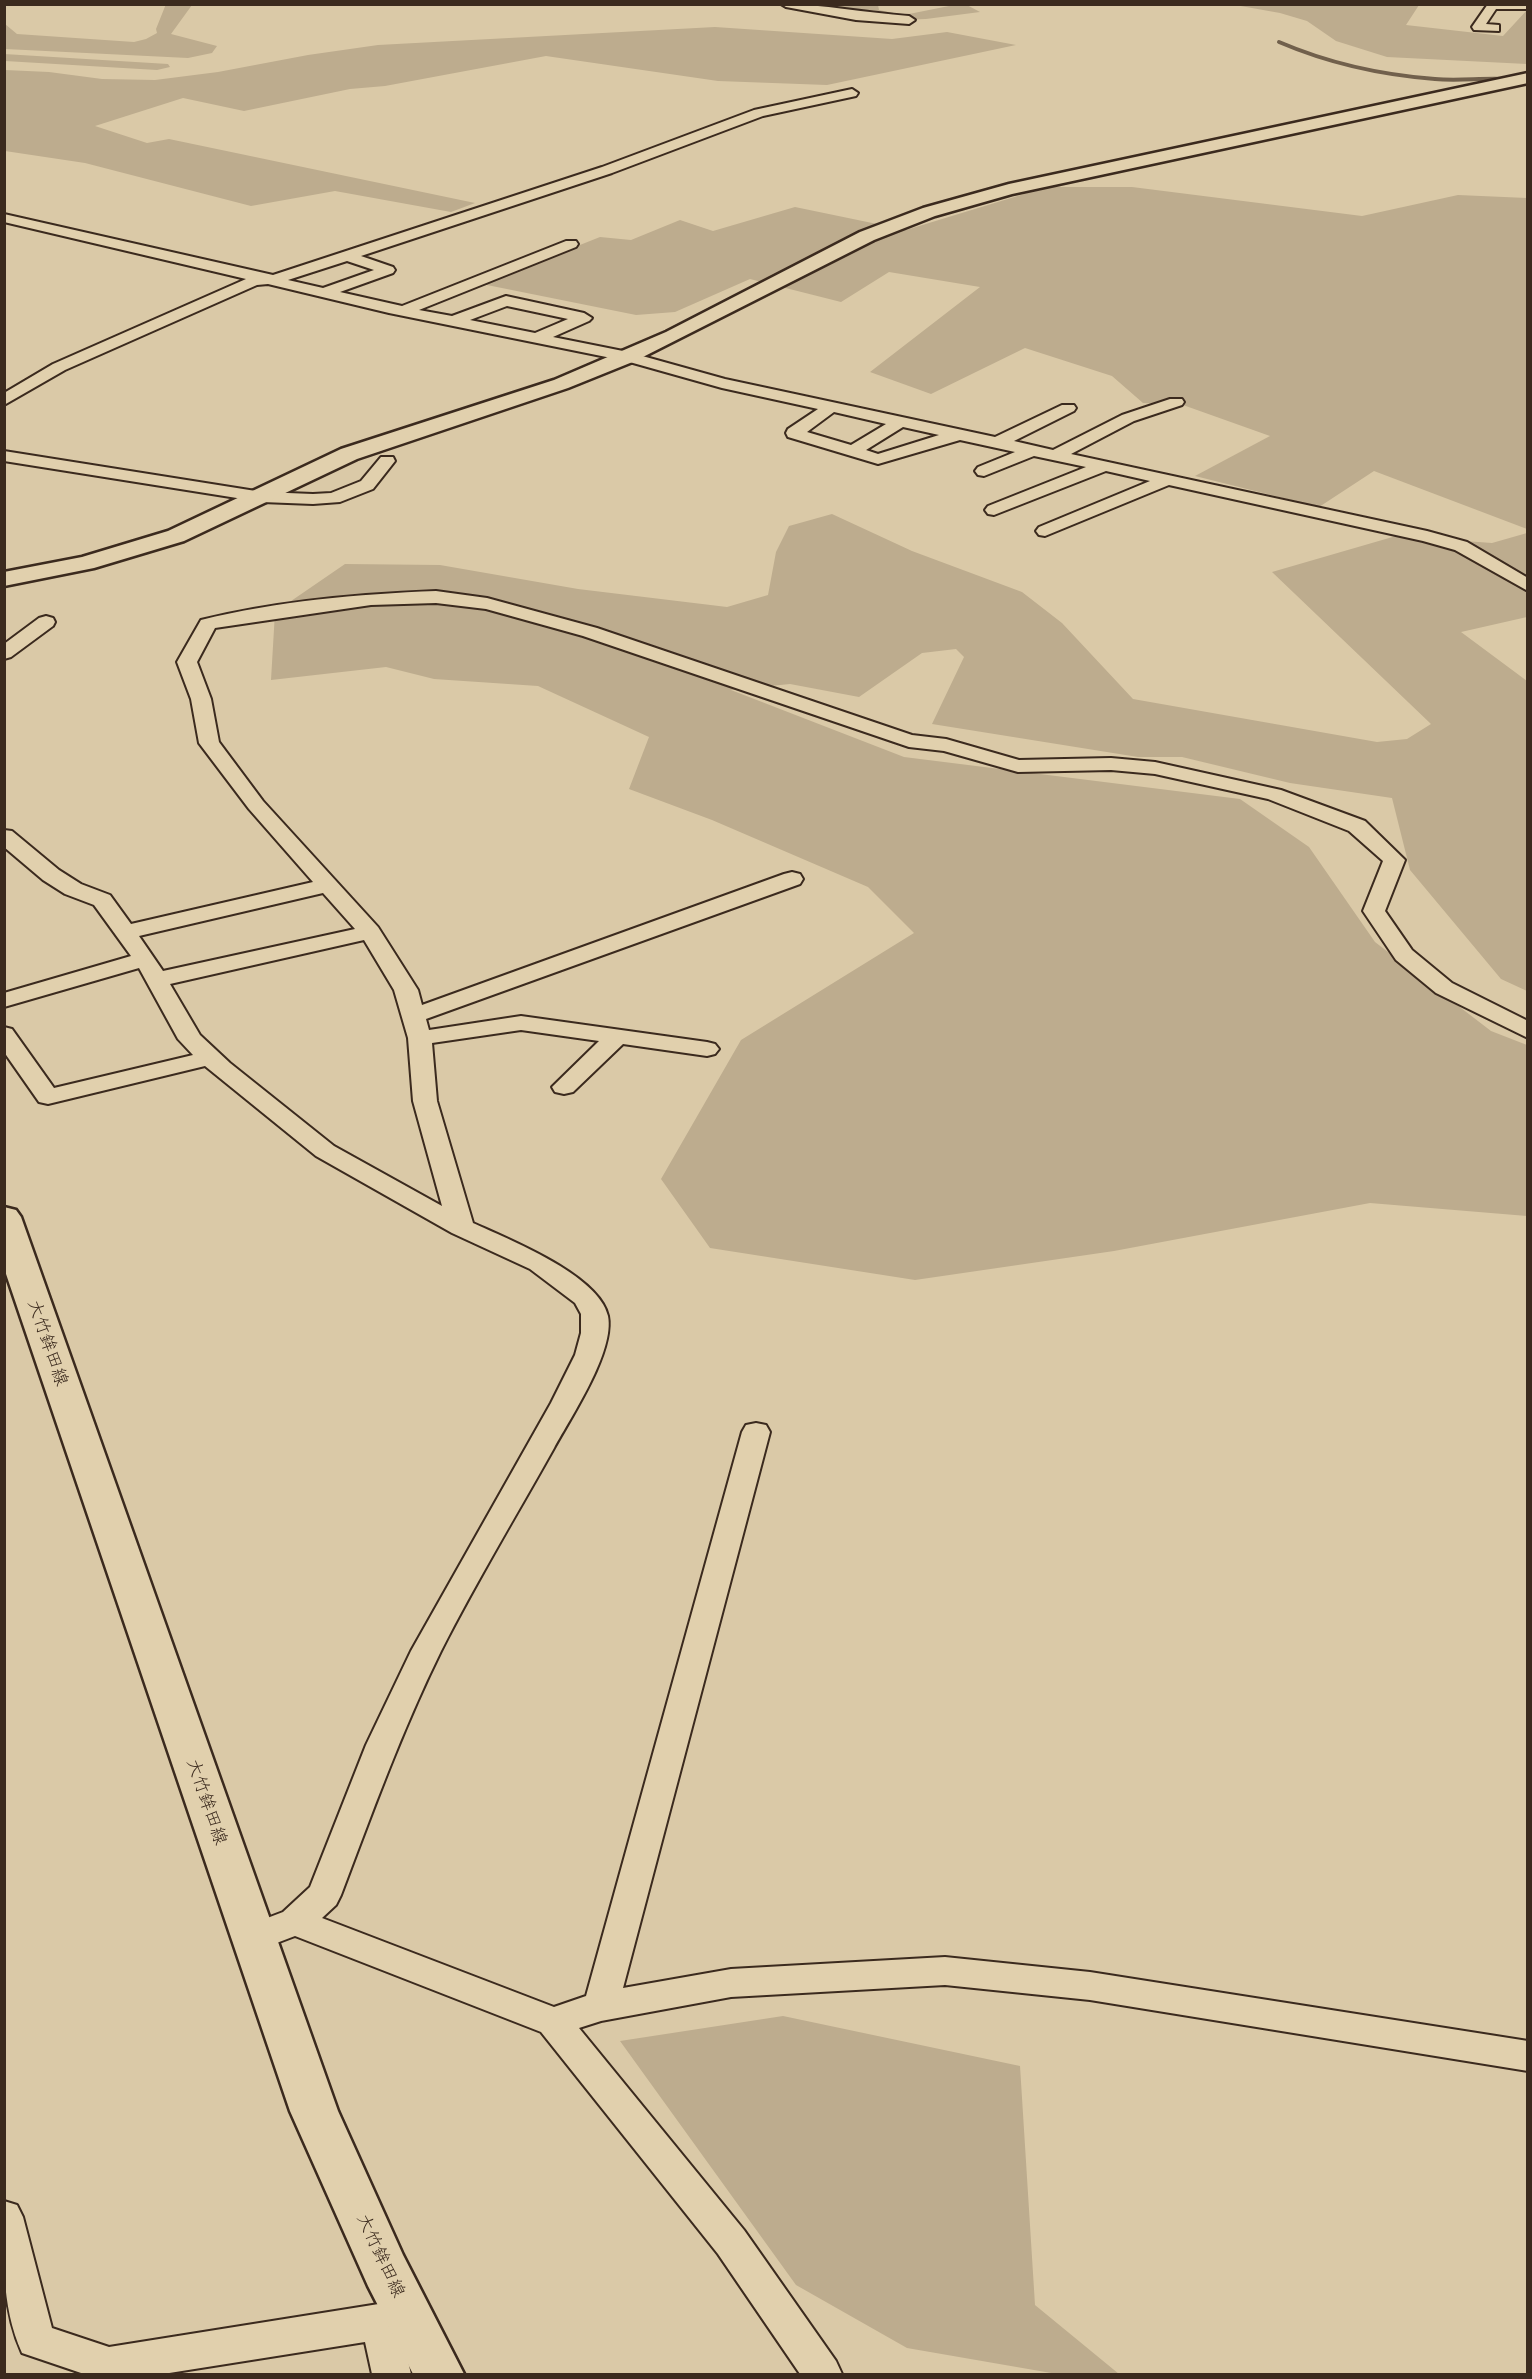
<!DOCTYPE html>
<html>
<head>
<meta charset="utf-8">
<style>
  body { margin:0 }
  #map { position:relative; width:1532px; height:2379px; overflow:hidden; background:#dac9a7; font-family:"Balsamiq Sans",sans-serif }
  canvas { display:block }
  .frame { position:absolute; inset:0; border:6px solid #3b2a1e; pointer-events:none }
</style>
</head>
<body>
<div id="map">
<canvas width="1532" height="2379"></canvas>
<div class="frame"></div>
</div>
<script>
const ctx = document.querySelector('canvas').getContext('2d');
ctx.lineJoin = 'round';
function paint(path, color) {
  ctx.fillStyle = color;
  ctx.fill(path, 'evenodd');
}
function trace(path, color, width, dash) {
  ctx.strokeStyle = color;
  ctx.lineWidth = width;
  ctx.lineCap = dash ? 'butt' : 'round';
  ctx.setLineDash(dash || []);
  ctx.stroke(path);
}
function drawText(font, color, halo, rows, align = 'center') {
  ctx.font = font + ' "Balsamiq Sans","Klee One",sans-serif';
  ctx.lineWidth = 4.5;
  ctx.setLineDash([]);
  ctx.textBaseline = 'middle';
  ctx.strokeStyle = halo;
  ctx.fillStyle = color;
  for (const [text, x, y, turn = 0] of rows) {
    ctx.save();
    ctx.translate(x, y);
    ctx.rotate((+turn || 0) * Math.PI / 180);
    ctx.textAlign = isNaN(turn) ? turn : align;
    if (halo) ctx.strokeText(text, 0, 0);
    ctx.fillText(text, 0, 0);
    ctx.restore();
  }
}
const green = new Path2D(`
  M166,4l26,1 -21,29 46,12 -5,7 -24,5 -183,-9v-25l12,10 117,8 12,-3 11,-6 -1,-4z
  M965,4l15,8 -54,7 -26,1 -106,-15h84l1,5 25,5 50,-10z
  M1235,5h184l-13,20 97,11 24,-26v54l-140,-7 -51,-16 -29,-20 -27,-8z
  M715,27l177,12 55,-7 69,13 -189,40 -109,-4 -172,-25 -161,30 -35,3 -106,22 -61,-13 -88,28 52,17 22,-4 306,64 -24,9 -116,-21 -84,15 -166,-43 -80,-12v-81l44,2 53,7 53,1 63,-8 90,-17 70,-10z
  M4,54l164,10 2,3 -13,3 -152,-9z
  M1047,187h85l230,29 96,-21 69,3v331l-153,-58 -55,36 -124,-31 75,-40 -87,-31 -40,-2 -31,-27 -87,-28 -94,46 -61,-22 110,-85 -91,-15 -48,30 -91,-23 -75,33 -39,3 -154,-31 118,-47 31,3 49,-20 33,11 82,-24 111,23z
  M832,514l80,37 110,41 40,31 71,76 244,43 30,-3 24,-15 -159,-152 124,-36 96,7 35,-10v84l-66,15 66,49v310l-26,-12 -91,-109 -18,-72 -102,-15 -108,-26h-44l-206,-33 32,-67 -8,-8 -34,4 -63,44 -69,-13 -59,6 173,67 336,42 69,48 66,95 116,89 36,14v171l-157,-13 -256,48 -199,29 -205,-32 -49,-69 80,-139 173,-107 -46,-46 -156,-67 -83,-31 20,-52 -111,-51 -104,-7 -48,-12 -115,13 4,-68 70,-48 95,1 138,24 149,18 41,-12 8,-43 13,-26z
  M783,2016l237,50 15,239 84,69h-62l-150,-26 -111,-63 -176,-244z`);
const stream = new Path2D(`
  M1279,42c49,21 103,33 156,37 23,2 46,-1 69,0`);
const street = new Path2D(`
  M781,4c42,0 85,9 128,12l6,4 -6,4 -53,-4 -70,-13z
  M1488,4h40v5h-32l-10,15 13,1v6l-25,-1 -2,-3z
  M852,89l6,4 -2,3 -93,20 -151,57 -251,83 32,11 2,3 -2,3 -53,19 62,14 164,-65h10l2,3 -2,3 -157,63 33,6 54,-20 78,17 8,5 -3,3 -36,16 75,15 97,27 270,58 67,-32h12l2,3 -2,3 -60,30 39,9 69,-35 48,-16h12l2,3 -2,3 -48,16 -63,33 356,77 40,11 61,36v13l-73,-41 -32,-9 -254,-56 -124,51 -6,-1 -3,-4 3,-4 111,-46 -44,-10 -112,44 -6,-1 -3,-4 3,-4 98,-39 -52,-11 -50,20 -6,-1 -3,-4 3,-4 37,-15 -55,-12 -82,24 -90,-27 -2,-4 2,-4 30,-20 -96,-21 -96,-27 -237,-48 -121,-29 -11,1 -192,85 -61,35v-12l49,-29 193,-85 -242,-57v-8l269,61 329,-108 152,-57zM347,261l27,9 -51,18 -35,-8zM507,306l61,13 -33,14 -65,-13zM834,412l52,12 -35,21 -44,-13zM903,427l36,8 -61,19 -12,-4z
  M4,451l258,41 51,2 18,-1 30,-12 20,-24h12l2,4 -22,28 -33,13 -27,2 -51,-2 -258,-41z
  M436,591l51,7 110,30 315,107 34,4 73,21 92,-2 44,4 126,28 84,31 40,39 -20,51 27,39 40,33 76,38v17l-92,-45 -40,-33 -33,-49 20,-50 -34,-30 -81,-32 -113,-25 -44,-4 -93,2 -74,-21 -35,-4 -326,-111 -97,-27 -50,-6 -65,2 -156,23 -18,34 14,37 8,43 44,59 115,126 40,63 4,15 362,-131 8,-2 8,2 3,5 -3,5 -374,135 3,11 92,-14 186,26 8,2 4,5 -4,5 -8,2 -84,-12 -50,48 -9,2 -9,-2 -3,-5 47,-46 -78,-11 -89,13 5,58 36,122c35,16 126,52 135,93 7,35 -37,101 -54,132 -38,68 -78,134 -113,203 -39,79 -69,162 -100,244l-5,10 -14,13 232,89 32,-11 156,-564 4,-7 10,-2 10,2 4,7 -147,556 108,-19 214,-12 145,15 438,69v30l-438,-71 -145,-15 -214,12 -130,24 -22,7 165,202 92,131 6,13h-42l-82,-120 -177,-222 -246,-96 -42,16 -12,-4 -5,-10 5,-10 42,-16 27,-25 56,-142 45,-94 140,-248 24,-48 6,-22v-19l-6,-11 -45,-34 -78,-36 -136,-77 -111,-90 -157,38 -9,-2 -35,-50v-25l8,2 42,59 139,-33 -15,-16 -39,-71 -135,39v-14l127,-37 -37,-51 -29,-11 -22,-14 -39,-33v-17l8,1 47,39 22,14 29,11 21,29 182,-42 -64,-73 -50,-66 -8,-44 -14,-37 24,-42c76,-19 157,-26 235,-29zM323,893l32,36 -192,42 -24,-35zM364,940l30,50 14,48 5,63 29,105 -108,-60 -104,-83 -30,-28 -30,-51z
  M46,616l7,2 2,4 -2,4 -42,31 -7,2v-15l35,-26z
  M4,2201l13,4 6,12 29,111 57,19 301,-48 14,5 5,13 -5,13 -22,6 9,38h-39l-7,-32 -202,32h-79l-62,-21c-22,-49 -18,-100 -18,-152z`);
const secondary = new Path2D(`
  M1528,73v10l-516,111 -77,22 -61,24 -239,121 -67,27 -211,71 -173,82 -90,27 -90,18v-14l78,-15 86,-26 173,-82 213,-69 112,-48 194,-100 63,-24 86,-24z
  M4,1207l12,3 5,7 317,894 65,144 61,119h-51l-45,-88 -78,-175 -286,-843z`);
const nearStreetnames = [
  ["大竹鉾田線",47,1343,71],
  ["大竹鉾田線",206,1802,71],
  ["大竹鉾田線",380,2256,65]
];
paint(green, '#bdac8e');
trace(stream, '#71604c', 4);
trace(street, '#3b2a1e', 4);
trace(secondary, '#3b2a1e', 5);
paint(street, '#e1d0ad');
paint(secondary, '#e1d0ad');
drawText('18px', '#3b2a1e', '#e1d0ad', nearStreetnames);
</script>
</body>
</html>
